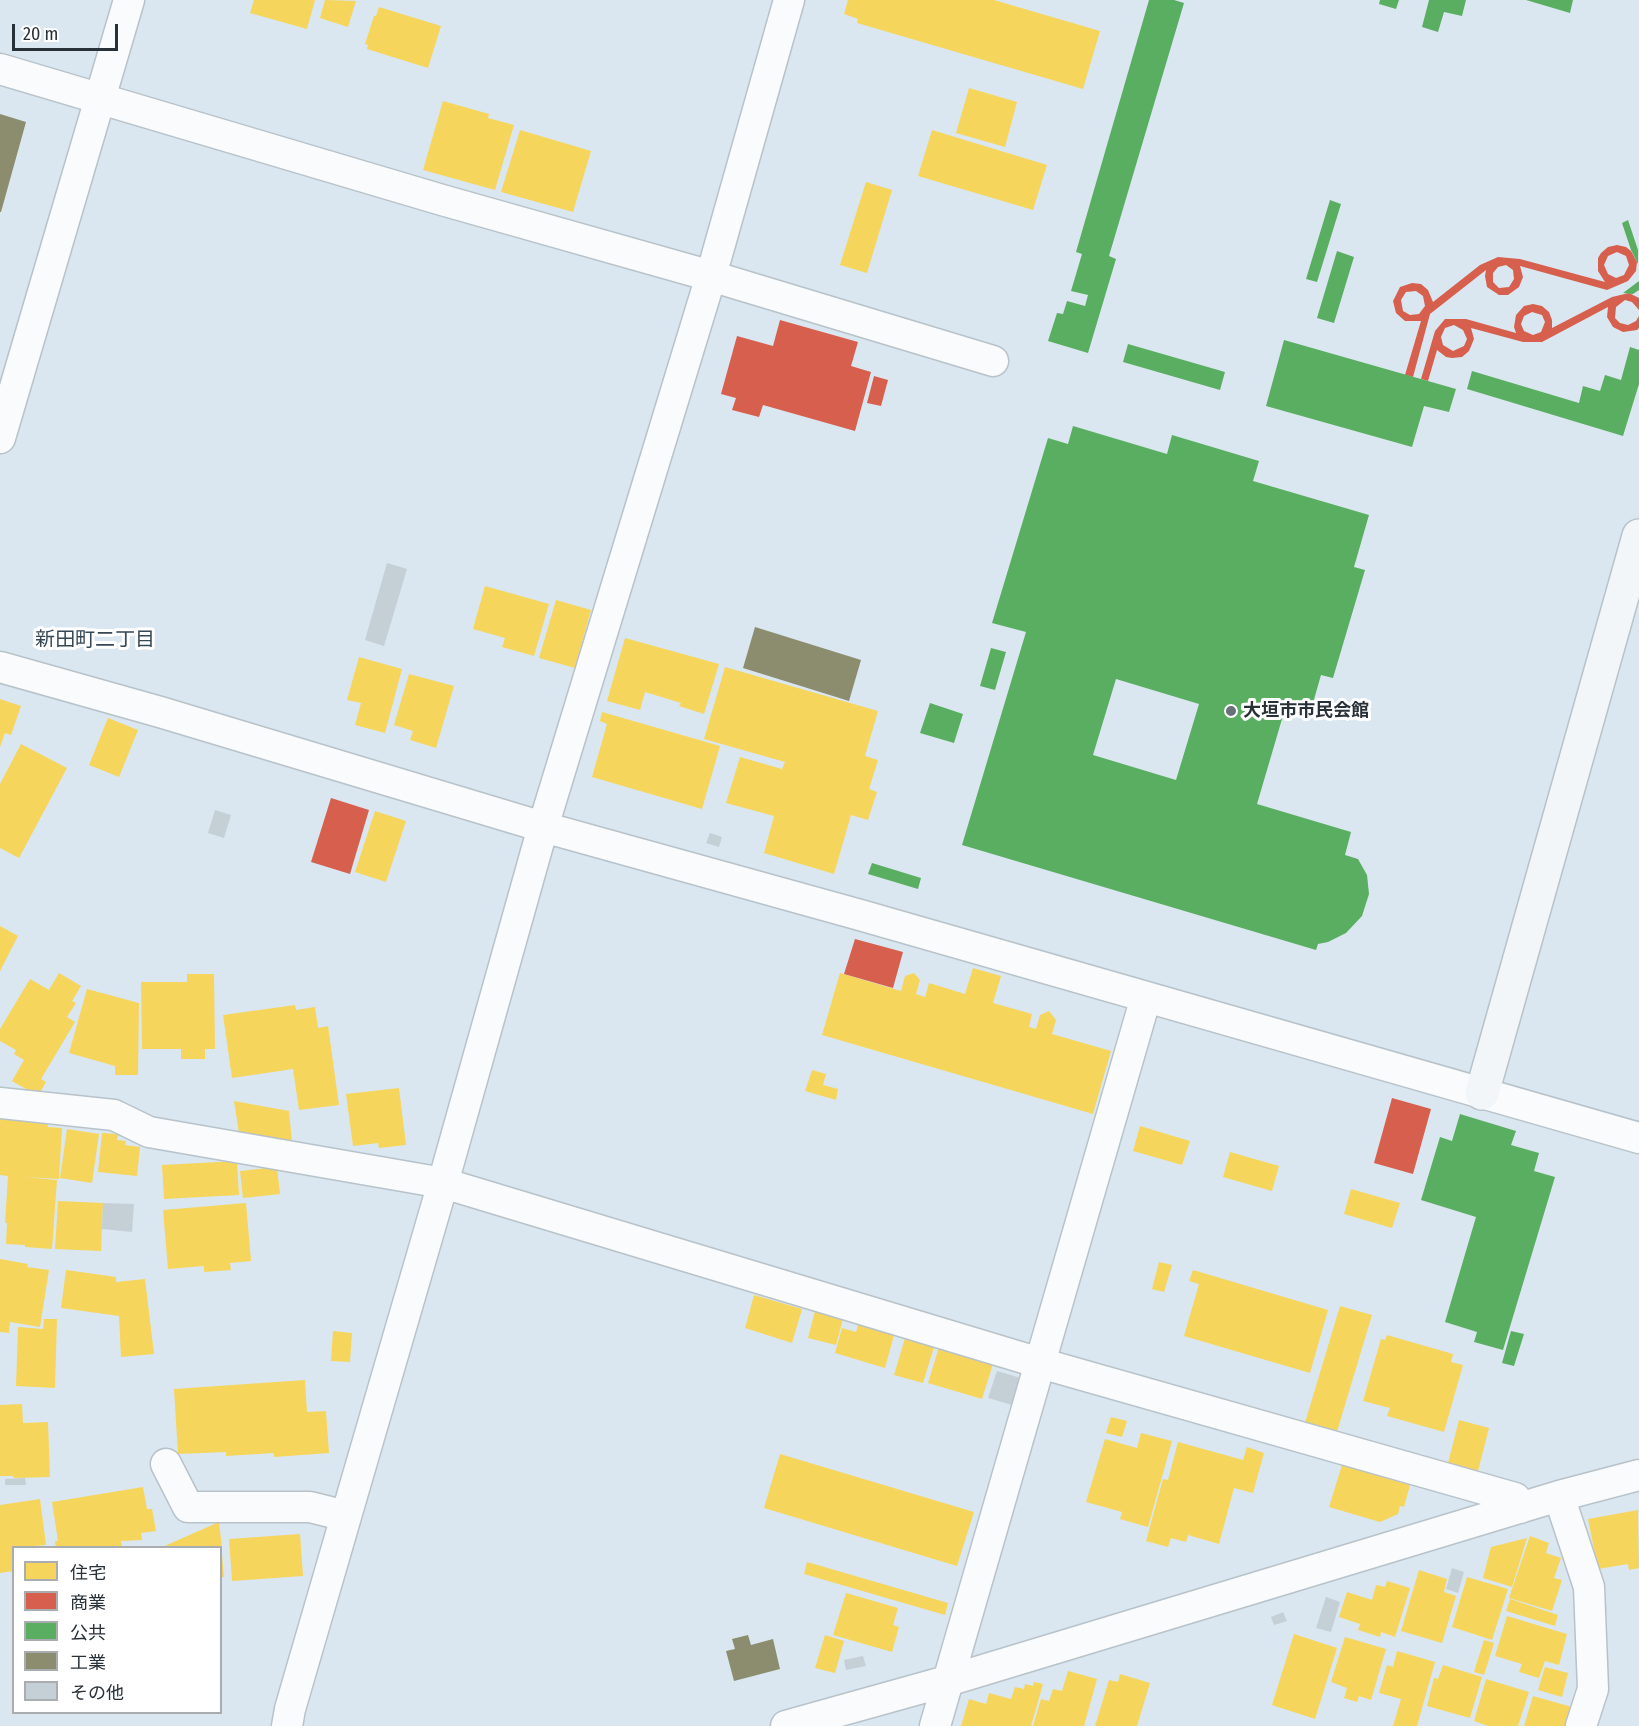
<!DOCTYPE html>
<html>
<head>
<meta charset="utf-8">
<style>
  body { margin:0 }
  #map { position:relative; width:1639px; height:1726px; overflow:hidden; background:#dae7f0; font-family:"Fira Sans Condensed","Noto Sans JP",sans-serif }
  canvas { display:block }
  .legend { position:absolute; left:12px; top:1546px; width:210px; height:168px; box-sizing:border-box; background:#fff; border:2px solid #a9adaf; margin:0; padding:8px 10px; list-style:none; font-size:18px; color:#293138 }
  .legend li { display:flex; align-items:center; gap:12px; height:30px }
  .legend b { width:30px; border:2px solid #a9adaf }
  .scale { position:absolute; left:12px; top:24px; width:106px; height:27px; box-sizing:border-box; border:3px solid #293138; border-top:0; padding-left:8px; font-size:18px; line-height:21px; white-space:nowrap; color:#293138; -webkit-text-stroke:4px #fff; paint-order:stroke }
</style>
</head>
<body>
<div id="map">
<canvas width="1639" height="1726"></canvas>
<ul class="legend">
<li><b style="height:16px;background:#f6d55c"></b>住宅</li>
<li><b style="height:16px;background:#d6604d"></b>商業</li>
<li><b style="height:16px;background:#5aae61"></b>公共</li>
<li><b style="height:16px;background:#8c8c6e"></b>工業</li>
<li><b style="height:16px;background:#c5cfd6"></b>その他</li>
</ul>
<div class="scale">20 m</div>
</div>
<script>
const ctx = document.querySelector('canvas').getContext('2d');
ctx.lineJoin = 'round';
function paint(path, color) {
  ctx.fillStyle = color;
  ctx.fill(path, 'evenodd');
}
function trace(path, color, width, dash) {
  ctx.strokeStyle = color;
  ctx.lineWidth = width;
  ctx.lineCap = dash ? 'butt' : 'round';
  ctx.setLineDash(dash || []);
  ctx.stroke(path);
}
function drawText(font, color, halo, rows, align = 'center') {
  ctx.font = font + ' "Fira Sans Condensed","Noto Sans JP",sans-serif';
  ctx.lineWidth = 6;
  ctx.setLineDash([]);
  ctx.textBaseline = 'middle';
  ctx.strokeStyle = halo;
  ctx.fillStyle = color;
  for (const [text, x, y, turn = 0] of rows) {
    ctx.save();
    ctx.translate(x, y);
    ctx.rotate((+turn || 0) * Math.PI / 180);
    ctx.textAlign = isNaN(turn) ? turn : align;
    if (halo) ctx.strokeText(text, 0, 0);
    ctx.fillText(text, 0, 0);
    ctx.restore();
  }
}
const homes = new Path2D(`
  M254,0h61l-8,29 -57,-16z
  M325,0l31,1 -8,26 -28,-9z
  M848,0h146l106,31 -17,58 -226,-66 1,-4 -14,-5z
  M379,7l62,19 -13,42 -61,-19 1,-4 -3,-1 9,-28h2z
  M969,88l48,14 -12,45 -49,-14z
  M443,101l46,13 -1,4 26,7 -19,65 -72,-20z
  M520,130l71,21 -18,61 -72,-20z
  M932,130l115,35 -14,45 -115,-34z
  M866,182l26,8 -25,83 -27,-8z
  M485,586l64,18 -15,52 -32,-9 3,-9 -32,-9z
  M556,600l35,10 -16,58 -36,-10z
  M625,638l94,26 -15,50 -25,-8 2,-3 -36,-11 -5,18 -33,-9z
  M359,657l43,12 -17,64 -30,-8 6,-22 -14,-3z
  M725,667l153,44 -13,45 13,4 -9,29 8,3 -9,28 -17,-5 -17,59 -70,-21 10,-37 -48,-13 14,-46 42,12 3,-7 -81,-23z
  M409,674l45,12 -18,62 -26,-8 3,-9 -19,-6z
  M0,699l21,7 -10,29 -6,-2 -5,14z
  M602,712l118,34 -18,63 -110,-32 15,-53 -7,-3z
  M108,718l30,12 -19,47 -30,-12z
  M21,744l46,24 -48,90 -19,-10v-64z
  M375,811l31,10 -20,61 -31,-10z
  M0,926l18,10 -18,35z
  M973,968l28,8 -8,27 39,11 -3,13 7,2 4,-14 9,-4 7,9 -4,14 59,17 -18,63 -271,-79 18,-62 61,18 4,-15 9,-3 6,7 -4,14 9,3 4,-14 36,11z
  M59,973l22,13 -9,15 4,2 -9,14 8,5 -34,57 5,3 -8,14 -26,-15 12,-21 -10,-6 2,-4 -16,-9v-12l30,-50 19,11z
  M187,974h27l1,75h-10v10h-24v-10h-39l-1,-67h46z
  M87,989l52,14 -1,72h-23v-9l-46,-13z
  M295,1005l1,5 19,-3 3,21 10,-2 11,79 -40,5 -6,-41 -61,9 -9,-63z
  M812,1070l14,4 -3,11 15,4 -2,11 -31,-9z
  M399,1088l7,57 -27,3 -1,-5 -25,3 -7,-52z
  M234,1101l55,10 3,31 -53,-9z
  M0,1119l47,2 1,6 14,1 -3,51 -35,-2 33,3 -5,69 -27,-2v-2l-19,-1 1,-21h-2l3,-47 -8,-1z
  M1140,1126l50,15 -8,24 -49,-14z
  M67,1129l32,5 -7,49 -32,-5z
  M102,1133l16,1 -1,6 9,1 -1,4 15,2 -3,29 -39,-4z
  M1230,1152l49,14 -7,25 -49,-14z
  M237,1161l2,34 -75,4 -2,-34z
  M277,1167l3,27 -37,4 -3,-27z
  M1351,1189l49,14 -8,25 -48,-14z
  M58,1201l45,2 -2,48 -46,-2z
  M246,1203l5,58 -21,2 1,7 -27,2v-6l-36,3 -5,-59z
  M0,1259l28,5 -1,3 22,3 -9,57 -30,-5 -1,11 -9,-1z
  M1159,1262l13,3 -8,27 -12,-3z
  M66,1270l50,7v5l29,-3 9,75 -33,3 -2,-41 -58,-8z
  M1193,1270l135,40 -18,63 -126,-37 15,-52 -10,-3z
  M754,1295l48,14 -10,34 -47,-15z
  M1340,1306l32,9 -36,120 -32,-9z
  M815,1311l28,8 -7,26 -28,-7z
  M44,1319h13l-2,69 -39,-2 2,-59 25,2z
  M858,1325l36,10 -9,33 -50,-15 7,-25 14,4z
  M333,1331l19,2 -2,29 -19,-1z
  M1387,1335l66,19 -2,8 12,3 -19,67 -57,-16 3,-8 -27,-7 18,-62 4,1z
  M905,1338l29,9 -11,36 -29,-8z
  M939,1347l54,17 -11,35 -54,-16z
  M305,1380l2,32 19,-1 3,42 -55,4v-4l-48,3v-4l-48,2 -4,-65z
  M22,1404l1,19 25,-1 2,55 -36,1 -1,-2h-13v-71z
  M1111,1417l16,4 -5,16 -16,-4z
  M1459,1420l30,8 -11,43 -30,-8z
  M1141,1433l31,8 -24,86 -28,-8 2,-7 -36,-10 19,-63 32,9z
  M1178,1442l65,18 4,-13 17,6 -11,40 -19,-5 -15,56 -31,-9 -2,7 -15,-4 -3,9 -22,-6 17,-62 5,1z
  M780,1454l194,58 -17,54 -193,-58z
  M1342,1465l68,20 -6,22 -4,-1 -2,8 -18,8 -51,-15z
  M143,1487l4,22h5l4,22 -15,2 1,7 -21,1 1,7h-66l-1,-7h3l-6,-39z
  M40,1499l6,46 -32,3v23l-14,2v-68z
  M1638,1510l1,58 -10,2 -1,-6 -30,5 -10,-50z
  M219,1522l3,26h-62z
  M300,1534l3,42 -71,5 -3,-42z
  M1530,1536l19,7 -3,10 15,5 -7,20 8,2 -10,31 -43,-13z
  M1527,1538l-15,49 -29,-9 8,-31z
  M220,1554h2l2,23h-4z
  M807,1562l141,41 -3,12 -141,-41z
  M1419,1570l28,9 -3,13 12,4 -14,47 -41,-12z
  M1467,1577l41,12 -16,51 -40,-13z
  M1387,1581l23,7 -15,49 -14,-5 -1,5 -22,-7 2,-6 -21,-7 8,-25 25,8 4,-15 9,2z
  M846,1593l52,15 -5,17 6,2 -7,25 -59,-17z
  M1510,1599l48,16 -3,11 -49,-15z
  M1507,1616l60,18 -8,31 -14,-4 -6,17 -20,-6 3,-8 -27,-8z
  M1294,1634l43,14 -22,71 -43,-14z
  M825,1635l19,6 -9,32 -20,-5z
  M1345,1637l41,12 -15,51 -12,-4 -2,6 -13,-4 3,-10 -16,-6z
  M1484,1640l10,3 -10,32 -10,-3z
  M1397,1651l38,11 -18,64h-24l8,-27 -22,-6 8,-28 6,2z
  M1443,1665l39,12 -12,41 -43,-12 7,-28 4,1z
  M1545,1667l23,6 -6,24 -24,-7z
  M1068,1671l29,8 -13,47h-51l8,-27 8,2 4,-12 9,2z
  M1120,1674l30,9 -13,43h-42l14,-46 9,2z
  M1486,1679l43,13 -11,34h-30l-14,-5z
  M1034,1682l9,2 -12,42h-70l8,-27 17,5 3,-11 22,6 4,-12 9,2 1,-5 8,2z
  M1533,1696l39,11 -6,19h-42z`);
const shops = new Path2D(`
  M1617,245l9,2 5,4 6,11 -1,9 -8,10 -21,9 -87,-24 3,11 -4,10 -11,8h-9l-12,-8 -2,-11 1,-6 -56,44 -17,63 -8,-2 16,-54h-16l-9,-8 -3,-12 7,-14 12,-4 9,1 7,6 5,12 47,-37 18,-8 22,2 85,23 -7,-11v-13l3,-5 7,-6zM1617,252l9,4 3,9 -5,10 -8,3 -8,-4 -4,-9 4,-9zM1506,265l7,5 1,9 -5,8 -10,1 -6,-6v-9l5,-6zM1416,291l7,5 2,10 -6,8 -9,1 -7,-4 -2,-11 5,-8z
  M1629,293l10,5v12l-7,-8 -7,-2 -9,7 -1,11 5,5 8,2 8,-4 3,-5v12l-2,2 -14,2 -10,-5 -6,-10 1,-10 -66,35h-19l-52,-14 3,11 -5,12 -7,6 -10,1 -6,-1 -9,-7 -9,31 -7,-2 14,-48 10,-12h21l50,14 -2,-6 2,-12 8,-9 9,-2 9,2 7,6 3,8v8l60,-31zM1532,312l10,3 3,7 -4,10 -8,3 -9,-4 -3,-7 3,-8zM1454,325l9,5 4,9 -3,7 -11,5 -10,-6 -2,-8 4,-9z
  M780,320l78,22 -7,24 20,6 -16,59 -92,-26 -4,12 -27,-7 4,-12 -15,-4 16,-58 36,10z
  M874,376l14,4 -7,26 -14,-3z
  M331,798l38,12 -19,64 -39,-12z
  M855,939l48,13 -10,36 -49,-14z
  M1392,1098l39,11 -18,65 -39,-11z`);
const public = new Path2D(`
  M1149,0h25l10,3 -75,253 7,3 -28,94 -40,-12 9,-28 6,1 4,-13 18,5 3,-11 -17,-4 11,-37 -6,-2z
  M1380,0h19l-3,9 -17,-5z
  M1429,0h37l-4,16 -18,-4 -6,20 -16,-5z
  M1526,0h47l-3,13z
  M1330,200l11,4 -24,78 -11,-3z
  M1628,220l10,30v14l-7,-14 -9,-27z
  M1337,251l17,6 -20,66 -17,-5z
  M1639,281v9l-6,4 -10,-1z
  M1284,340l172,49 -7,23 -25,-6 -12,41 -146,-41z
  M1128,344l97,28 -5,18 -97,-28z
  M1630,347l9,3v34l-16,52 -156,-47 5,-18 107,32 4,-17 17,5 5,-16 16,5z
  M1073,426l94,28 5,-19 87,26 -6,20 116,34 -15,52 11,3 -32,108 -12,-3 -10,35 -24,-8 -30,102 94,28 -6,23 13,4 9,16 2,19 -7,22 -16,17 -18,9 -10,2 -2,6 -354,-105 64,-213 -34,-9 56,-185 20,6zM1116,679l83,25 -23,76 -83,-25z
  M991,648l15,4 -11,38 -15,-4z
  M930,703l33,11 -9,29 -34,-10z
  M872,863l49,15 -3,11 -50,-15z
  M1460,1114l56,17 -5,14 28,8 -5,18 21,6 -52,173 -29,-8 3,-10 -32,-10 31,-105 -55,-17 19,-63 12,4z
  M1511,1331l13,3 -10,32 -12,-3z`);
const industry = new Path2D(`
  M0,114l26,8 -25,90h-1z
  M755,627l106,33 -12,41 -106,-33z
  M748,1635l3,10 22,-6 7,30 -46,12 -8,-30 9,-2 -3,-10z`);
const building = new Path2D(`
  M387,563l20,6 -23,77 -19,-6z
  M215,810l16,5 -7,23 -16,-5z
  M710,833l12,4 -3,10 -13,-4z
  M103,1203l31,1 -2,28 -30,-3z
  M997,1371l27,8 -8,27 -28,-8z
  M25,1478l1,7h-21v-6z
  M1452,1568l12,4 -6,21 -12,-4z
  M1326,1597l14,5 -9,30 -15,-4z
  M1283,1612l4,9 -13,4 -3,-8z
  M863,1656l3,10 -20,4 -2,-10z`);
const street = new Path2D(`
  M0,69l442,131 269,76 282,85
  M0,438l129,-438
  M0,667l160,45 383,115 317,88 779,223
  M0,1103l114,12 35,17 294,51 597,180 475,135 5,10
  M166,1464l22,43h122l36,9
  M1559,1496l30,91 4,102 -12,37
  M287,1726l3,-17 153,-526 100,-356 168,-551 78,-276
  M786,1726l161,-45 612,-185 80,-21
  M935,1726l211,-729`);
const secondary = new Path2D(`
  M1482,1093l157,-557`);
const markers = [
  [1231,711,6,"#677178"]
];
const poiNames = [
  ["大垣市市民会館",1243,711]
];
const neighbourhoodNames = [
  ["新田町二丁目",95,640]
];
paint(homes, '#f6d55c');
paint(shops, '#d6604d');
paint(public, '#5aae61');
paint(industry, '#8c8c6e');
paint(building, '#c5cfd6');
trace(street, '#b8c2c9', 33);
trace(secondary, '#b8c2c9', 36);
trace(street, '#f9fbfd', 30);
trace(secondary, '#f3f6f8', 33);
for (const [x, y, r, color] of markers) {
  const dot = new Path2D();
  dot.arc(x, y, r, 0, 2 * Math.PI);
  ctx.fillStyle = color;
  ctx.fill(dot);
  trace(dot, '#fff', 2);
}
drawText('bold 18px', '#293138', '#fff', poiNames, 'left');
drawText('20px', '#364856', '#fff', neighbourhoodNames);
</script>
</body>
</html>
